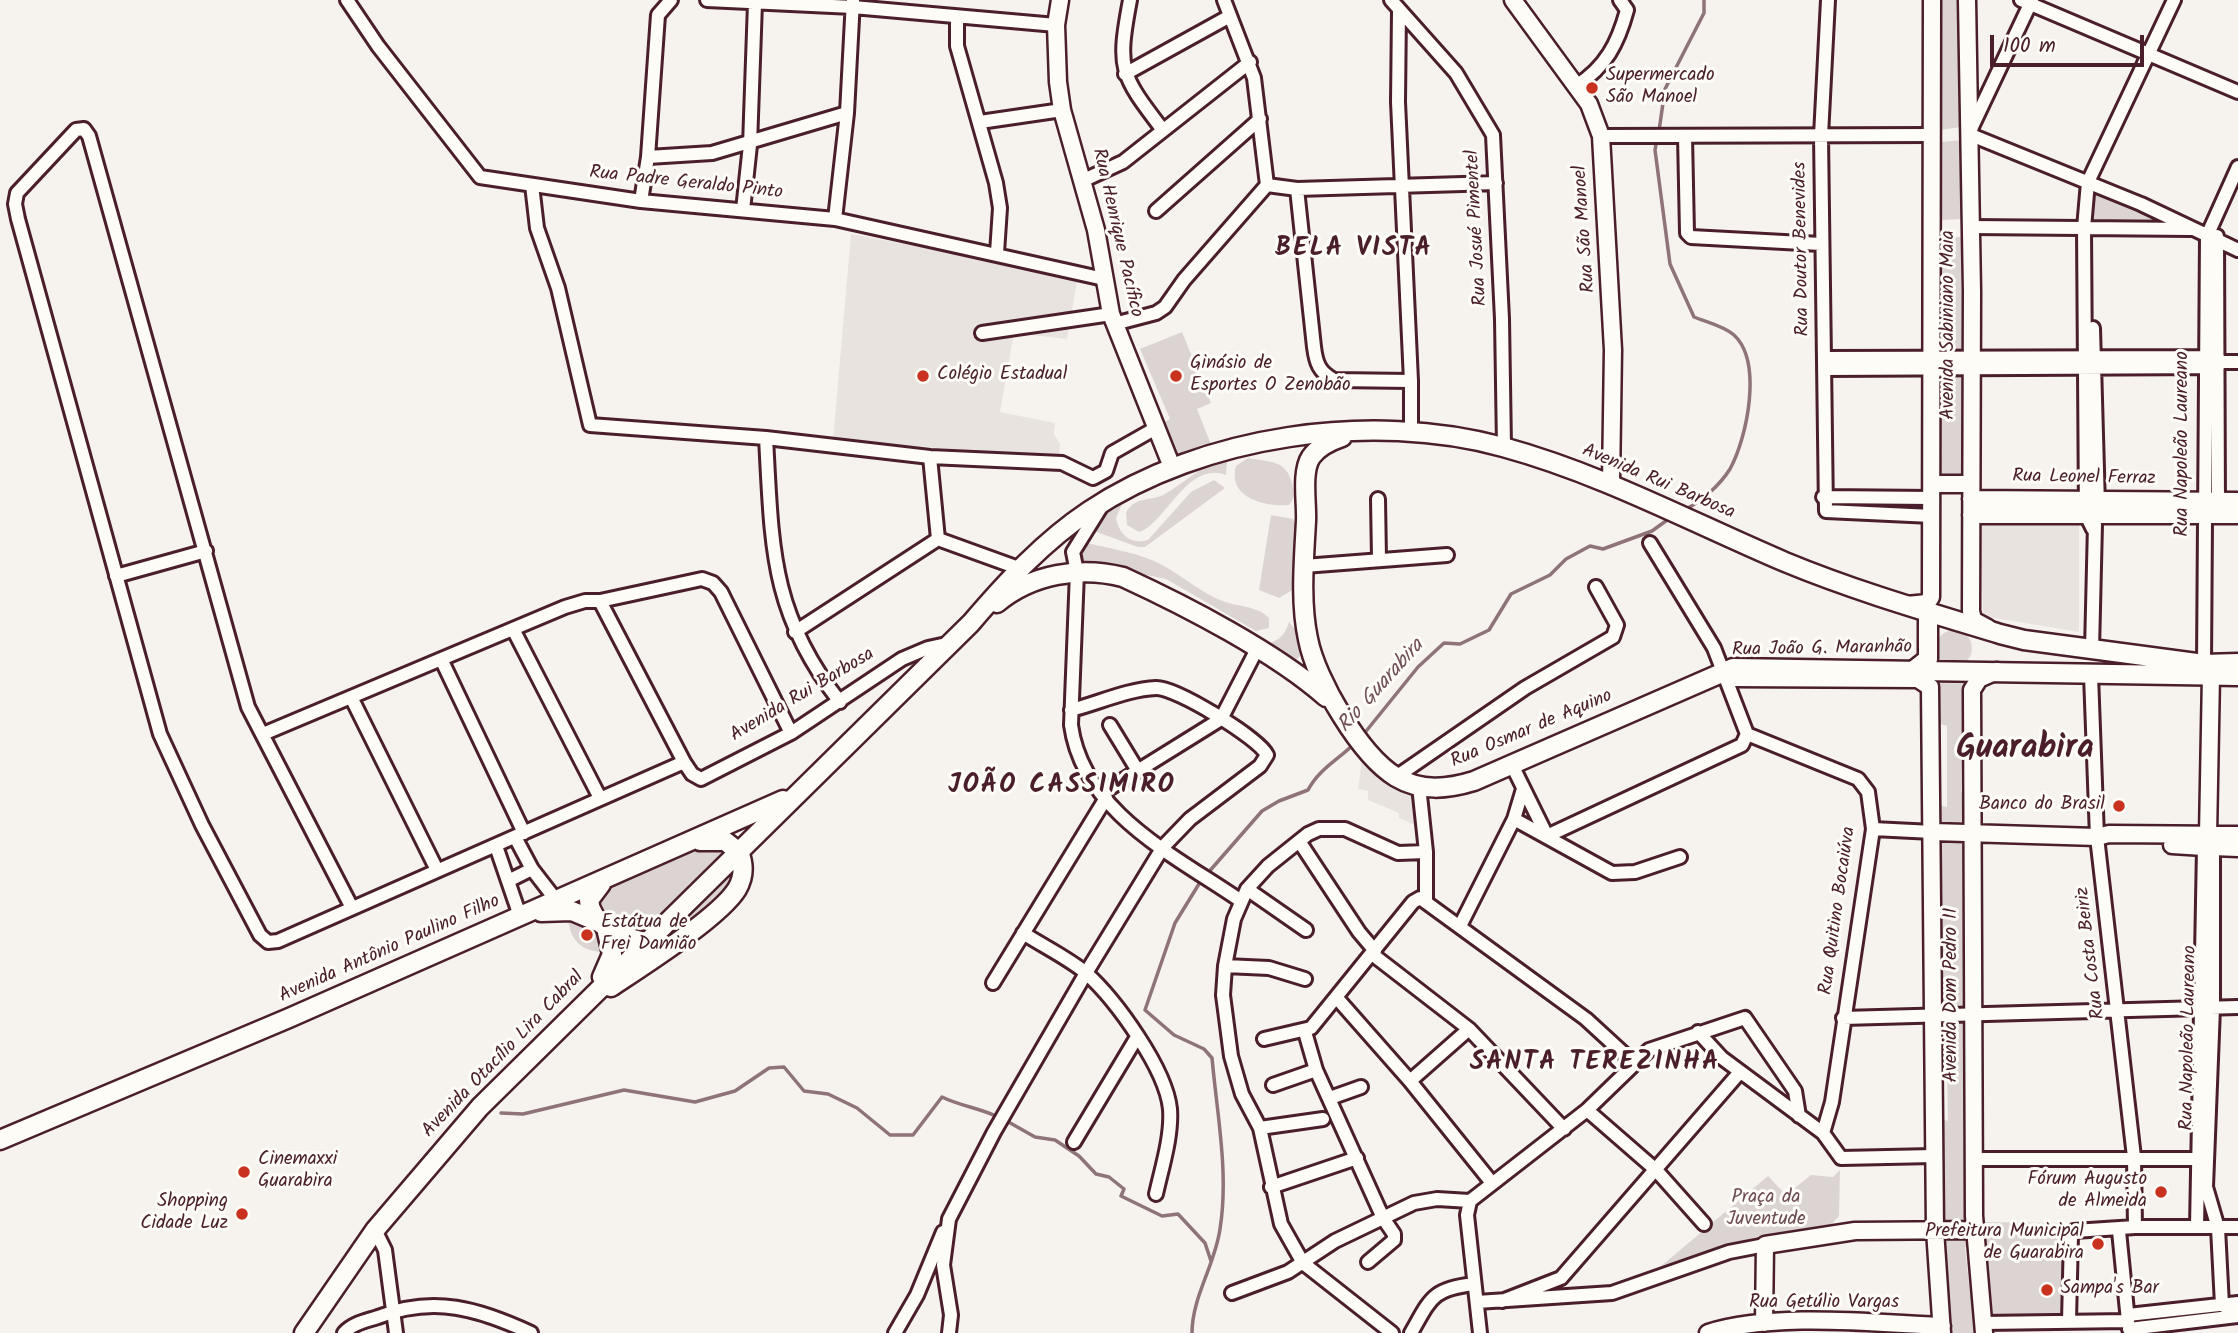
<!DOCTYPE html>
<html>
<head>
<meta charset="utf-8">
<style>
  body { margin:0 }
  #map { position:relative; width:2238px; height:1333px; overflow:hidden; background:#f6f3ef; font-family:Kalam,sans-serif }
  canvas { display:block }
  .scale { position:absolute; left:1990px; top:35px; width:154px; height:32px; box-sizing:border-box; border:4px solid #4a1f2b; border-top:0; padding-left:9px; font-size:21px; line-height:24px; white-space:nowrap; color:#4a1f2b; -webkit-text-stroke:5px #fdfcf7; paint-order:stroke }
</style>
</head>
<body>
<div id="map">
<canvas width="2238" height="1333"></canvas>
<div class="scale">100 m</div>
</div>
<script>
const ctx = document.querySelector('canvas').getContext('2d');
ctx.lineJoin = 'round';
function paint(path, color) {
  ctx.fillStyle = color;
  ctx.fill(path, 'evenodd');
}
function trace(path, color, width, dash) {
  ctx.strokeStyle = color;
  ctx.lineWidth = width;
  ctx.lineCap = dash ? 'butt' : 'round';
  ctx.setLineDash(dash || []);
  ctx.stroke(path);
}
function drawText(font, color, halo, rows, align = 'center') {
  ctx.font = font + ' Kalam,sans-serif';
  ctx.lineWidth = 6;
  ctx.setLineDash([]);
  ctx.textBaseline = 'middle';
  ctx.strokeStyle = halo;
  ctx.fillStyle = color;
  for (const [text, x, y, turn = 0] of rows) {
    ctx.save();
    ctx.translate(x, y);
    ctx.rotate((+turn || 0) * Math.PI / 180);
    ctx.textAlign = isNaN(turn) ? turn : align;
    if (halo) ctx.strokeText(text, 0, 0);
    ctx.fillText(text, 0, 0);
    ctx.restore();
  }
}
const built = new Path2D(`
  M851,234l142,26 84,22 -10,57 -53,-6 -14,79 55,11 -1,11 6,10 -1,13 -226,-17z
  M1980,521l99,3v108l-96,-16z
  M1363,753l50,39 4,34 -18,-8v-5l-31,-13v-9l-10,-2z`);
const green = new Path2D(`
  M1939,0h21l1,127 -21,3z
  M1963,140l-1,79 -21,1 -1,-78z
  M2093,185l86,38 -86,5z
  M1940,237h21l1,116 -23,4z
  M1182,332l29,71 -14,6 15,38 -36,11 -15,-34 9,-5 -30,-70z
  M1964,370l-1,124h-23v-123z
  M1248,458c20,4 39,1 44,26 2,8 3,14 -3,21 -24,2 -62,-7 -53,-39z
  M1219,461l8,1 -1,13c-36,-14 -57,40 -82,55l-5,2 -12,-7 -1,-12c7,-16 24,-12 37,-18 21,-11 34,-27 56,-34z
  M1214,480l11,8 -80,59h-7l-47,-17 17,-25 55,-23h3l-44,22 -6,14c3,16 14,27 32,22l43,-48z
  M1271,515l22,4 3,8 -2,62 -15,9 -20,-8z
  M1087,543c25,6 54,10 77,23 20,11 35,25 56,34 16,7 37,5 49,18v10l-13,3 -90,-52 -85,-17 -2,-12z
  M1289,622l12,14 2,17 -9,9 -33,-17c16,-3 23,-7 28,-23z
  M1936 648a18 18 0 1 1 36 0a18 18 0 1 1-36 0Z
  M1938,683l32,1 -1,46 -7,-1 -1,63 7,4v31l-30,-2v-20l9,2v-81l-9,-3z
  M1939,840l30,1v11l-6,-1v41l7,3v114l-31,-1z
  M696,846l32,3 -91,87 -39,-23 -3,-21z
  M735,862v18l-13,17 -89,71z
  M568,916l28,9 9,27c-24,0 -36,-12 -37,-36z
  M1939,1018l31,1v11l-7,-2 1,62 7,4 -1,7 -6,-1 -1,45 8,4v75h-33l1,-106 9,3 -1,-49 -8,-7z
  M1840,1170l-1,46 -7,8 -70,11 -102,32 108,-91 18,19 25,-20 22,2z
  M1976,1222l89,1 -2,93 -78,1z
  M1971,1238v11l-6,-2 5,47 6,4 3,35h-32l-7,-94z`);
const stream = new Path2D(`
  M1659,131l6,-42 39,-76v-13
  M1657,139l-2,11 15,114 24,53c12,5 30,9 40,18 29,27 13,103 -4,134 -10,16 -28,32 -44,40
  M1363,735l55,-68 26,-24 16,1 29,-14 22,-36 39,-19 16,-16 24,-13 13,3 49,-18 18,-13
  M1207,874l55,-63 17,-10 29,-11c11,-21 30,-30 47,-47
  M501,1113l22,1 101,-24 71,12 40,-11 34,-23 15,-1 20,24 24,3 29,14 33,27h23l29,-38c18,9 38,11 56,20
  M1005,1120l30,17 20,3 24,16 17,18 13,3 15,12 -3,7 41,20 16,-2 27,29 6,18
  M1192,1333c0,-36 23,-68 28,-104 9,-56 -3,-115 -8,-171l-8,-9 -30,-14 -29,-25 30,-87 27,-44`);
const street = new Path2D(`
  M347,0l31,46 102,131 161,24 194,18 269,60
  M707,0l146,7 203,18
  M1130,0c-13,69 -10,74 32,129
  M1224,0l30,78 13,107
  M1391,0l65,73 37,62 9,184 2,128
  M1828,0l-7,136 5,375 106,5
  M2021,0l217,92
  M1399,11l-1,91 13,279v50
  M957,17v29l39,137 4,25 -3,45
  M1125,74l105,-58
  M1576,86c30,-19 42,-43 51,-76l-7,-10
  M980,122l82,-12
  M1971,129l61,-129
  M1971,135l170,69 97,46
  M1601,136l332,-1
  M1685,136l2,97 4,4 130,7
  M648,157l64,-4 135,-40
  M1084,180l39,-18 127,-100
  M532,185l5,43 21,60 32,137 176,13 164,19 132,6 31,15 13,-7 6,-18 44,-25
  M1267,185l30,4 199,-6
  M1297,189l17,158c2,16 5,25 20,33l77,1
  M641,201l7,-44 10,-142 13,-15
  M743,210l7,-65 5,-142
  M1156,211l104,-92
  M835,219l12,-106 6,-113
  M1971,227l220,2
  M2217,236l1,272
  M1114,324l42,-11 9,-6 19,-27 83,-95
  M2093,328l5,178
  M982,333l129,-19
  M1824,358l394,-1
  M2218,362h20
  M1824,369l394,-2
  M766,438c6,108 4,175 74,264
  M930,457l8,82 83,30
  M1823,497l109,1
  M1378,499l1,60
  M1101,507l-28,45 4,20 -6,153c12,88 105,131 170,176
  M2093,529l-7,-14 -2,-287 4,-46 86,-182
  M1650,543l64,105 33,86 111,45 10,13 5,37 -41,273 -9,31
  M1304,566l143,-11
  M116,576l90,-25
  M600,601l84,161 8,12 9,5 90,-46 111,-74 26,-11 23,-5
  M513,629l87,169
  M795,632l143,-93
  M2092,650l3,-126
  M442,661l82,172
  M2204,664l3,-428 31,-69
  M2091,675l6,162 37,320 1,70
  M352,699l85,171
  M1110,725l28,46
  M263,734l302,-127 20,-6h15l102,-22 11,4 8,9 70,141
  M1512,765l35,71 195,-91 5,-11
  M1396,777l129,-89 88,-51 4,-12 -21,-38
  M1419,786l7,66v48
  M1102,793l119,-74 36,-70
  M1514,819l98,54 23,-1 45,-15
  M1873,829l60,3
  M515,837l17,32 24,31
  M1299,841l60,91 16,19
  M496,846l24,70
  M2213,847v161l-7,179 12,41 4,77 16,9
  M508,881l24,-12
  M1247,889l59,41
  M351,906l-103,-199 -159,-571 -5,-7 -8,1 -59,63 -2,11 3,15 142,515 42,91 58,110 8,7 10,-1 406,-179
  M1460,926l54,-107 9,-30
  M1023,933c20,13 45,25 63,40 30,27 80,96 84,136 2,27 -8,58 -14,85
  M1372,954l97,75 95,100
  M1225,966l44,2 36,11
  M993,983l113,-185
  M1336,997l74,84 82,102
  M1843,1018l395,-11
  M1305,1032l11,38 67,148 11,16v6l-26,22
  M1698,1032l24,26 101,75 18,25 93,-2
  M1264,1039l47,-11 102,-126 7,-4 166,121 49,45
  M1410,1081l59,-52
  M1273,1085l43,-15
  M1330,1098l31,-11
  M1587,1110l69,60 48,54
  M1260,1128l63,-9
  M1074,1142l63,-105
  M1975,1159h229
  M1271,1187l86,-29
  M2197,1227l7,-380
  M375,1230l10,20 11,83
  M2119,1231l9,90
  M1232,1293l56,-21 47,-31 79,-38 23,-4 33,2
  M1502,1301l59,-23 179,-206
  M1477,1302l135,-9 117,-41 36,-7
  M2128,1315l110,-12
  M2069,1321l2,-86 3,-4 61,-4h103
  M1983,1323l145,-2
  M2129,1329l109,-13
  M344,1333c9,-10 22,-12 34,-16 56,-22 101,-8 153,16
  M895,1333l22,-38 26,-63
  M949,1333l2,-18 -8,-50 6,-46 45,-87 92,-159 77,-126 27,-28 70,-53 7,-11c-8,-17 -92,-68 -111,-67 -27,1 -58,15 -85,22
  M1392,1333l-89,-70 -22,-39 -21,-96 -18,-34 -11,-38 -8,-61 2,-29 9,-47 13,-30 21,-23 40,-32 11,-5h26l53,24 28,-1
  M1411,1333c20,-35 21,-44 63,-49
  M1480,1333l-13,-118 3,-14 117,-91 62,-60 96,-32 50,73 4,25`);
const secondary = new Path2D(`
  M1060,0l-4,25 2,57 4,28 34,120 15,84 61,153
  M1513,0l76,104 12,32 12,214 -2,132
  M1967,0l5,291 -1,320 2,9 15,8
  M1932,484h38
  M1971,499l267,2
  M1971,515h267
  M1907,605l20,-2 4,-6 1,-597
  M1721,672l12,6 185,1 12,8 5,543 7,103
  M1933,832l164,5 12,-3 129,1
  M2208,835l3,-160
  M2172,845l32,2
  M2213,847l25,1
  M1764,1323l1,-78 90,-14 120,-1
  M1708,1333c66,-21 164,-10 234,-7
  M1984,1333l-10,-117 -2,-526 7,-11 18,-8`);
const primary = new Path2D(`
  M1342,437c-12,4 -24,10 -31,20 -10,15 -4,47 -5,64 -2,38 -6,81 2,118 8,41 52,116 88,138 25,15 52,12 78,4l259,-113 505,8
  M997,603c35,-29 83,-37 126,-26 63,29 152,75 203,120
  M1914,670l14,-11v-46
  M601,884l-12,16c2,27 32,37 56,42
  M541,912l31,-1 26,11
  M602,977l10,-23 -6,-26
  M611,987c30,-20 109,-70 126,-98 7,-12 7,-25 2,-37l-14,-11h-25
  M0,1140l289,-122 494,-218
  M304,1333l71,-103 105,-123 491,-484c35,-41 73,-82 118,-112 114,-76 282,-100 414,-64 99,27 188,75 282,115 70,29 143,50 215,72l24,6 180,24 34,-1`);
const markers = [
  [1592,88,7,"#c8321e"],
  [923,376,7,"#c8321e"],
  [1176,376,7,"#c8321e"],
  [2119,806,7,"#c8321e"],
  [587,935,7,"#c8321e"],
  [244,1172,7,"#c8321e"],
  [2161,1192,7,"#c8321e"],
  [242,1214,7,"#c8321e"],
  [2098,1244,7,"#c8321e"],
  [2047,1290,7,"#c8321e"]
];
const poiNames = [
  ["Supermercado",1606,77],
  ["São Manoel",1606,99],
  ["Ginásio de",1190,365],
  ["Esportes O Zenobão",1190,387],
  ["Colégio Estadual",937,376],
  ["Banco do Brasil",2105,806,"right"],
  ["Estátua de",601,924],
  ["Frei Damião",601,946],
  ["Cinemaxxi",258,1161],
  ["Guarabira",258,1183],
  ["Fórum Augusto",2147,1181,"right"],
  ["de Almeida",2147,1203,"right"],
  ["Shopping",228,1203,"right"],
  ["Cidade Luz",228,1225,"right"],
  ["Prefeitura Municipal",2084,1233,"right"],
  ["de Guarabira",2084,1255,"right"],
  ["Sampa's Bar",2061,1290]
];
const streetNames = [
  ["Rua Padre Geraldo Pinto",686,184,6],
  ["Rua Josué Pimentel",1478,228,-93],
  ["Rua São Manoel",1586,229,-94],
  ["Rua Henrique Pacífico",1116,233,77],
  ["Rua Doutor Benevides",1803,249,-91],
  ["Avenida Sabiniano Maia",1950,325,-90],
  ["Rua Napoleão Laureano",2184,444,-90],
  ["Rua Leonel Ferraz",2084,479,1],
  ["Avenida Rui Barbosa",1658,483,23],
  ["Rua João G. Maranhão",1822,650,-1],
  ["Avenida Rui Barbosa",803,696,-31],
  ["Rua Osmar de Aquino",1532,730,-23],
  ["Rua Quitino Bocaiúva",1839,911,-82],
  ["Avenida Antônio Paulino Filho",390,950,-24],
  ["Rua Costa Beiriz",2092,953,-97],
  ["Avenida Dom Pedro II",1953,995,-90],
  ["Rua Napoleão Laureano",2190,1038,-89],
  ["Avenida Otacílio Lira Cabral",504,1055,-46],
  ["Rua Getúlio Vargas",1824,1304]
];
const parkNames = [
  ["Praça da",1766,1199],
  ["Juventude",1766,1221]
];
const waterNames = [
  ["Rio Guarabira",1382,687,-48]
];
const districtNames = [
  ["BELA VISTA",1354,251],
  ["JOÃO CASSIMIRO",1062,788],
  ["SANTA TEREZINHA",1595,1065]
];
const townNames = [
  ["Guarabira",2025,751]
];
paint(built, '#e9e3e0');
paint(green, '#dcd4d2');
trace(stream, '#8e7378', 3.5);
trace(street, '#4a1f2b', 18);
trace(secondary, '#4a1f2b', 21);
trace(primary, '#4a1f2b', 23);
trace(street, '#fdfcf7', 12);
trace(secondary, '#fdfcf7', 16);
trace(primary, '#fdfcf7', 18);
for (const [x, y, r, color] of markers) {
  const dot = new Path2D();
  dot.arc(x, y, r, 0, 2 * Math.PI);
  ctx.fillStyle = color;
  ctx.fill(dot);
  trace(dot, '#fdfcf7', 2.5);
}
drawText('19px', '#4a1f2b', '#fdfcf7', poiNames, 'left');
drawText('19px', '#4a1f2b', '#fdfcf7', streetNames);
drawText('19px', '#6e4c55', '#fdfcf7', parkNames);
drawText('italic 21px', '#725058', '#fdfcf7', waterNames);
ctx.letterSpacing = '2px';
drawText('bold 26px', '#4a1f2b', '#fdfcf7', districtNames);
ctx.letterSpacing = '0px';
drawText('bold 33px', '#4a1f2b', '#fdfcf7', townNames);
</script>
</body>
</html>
